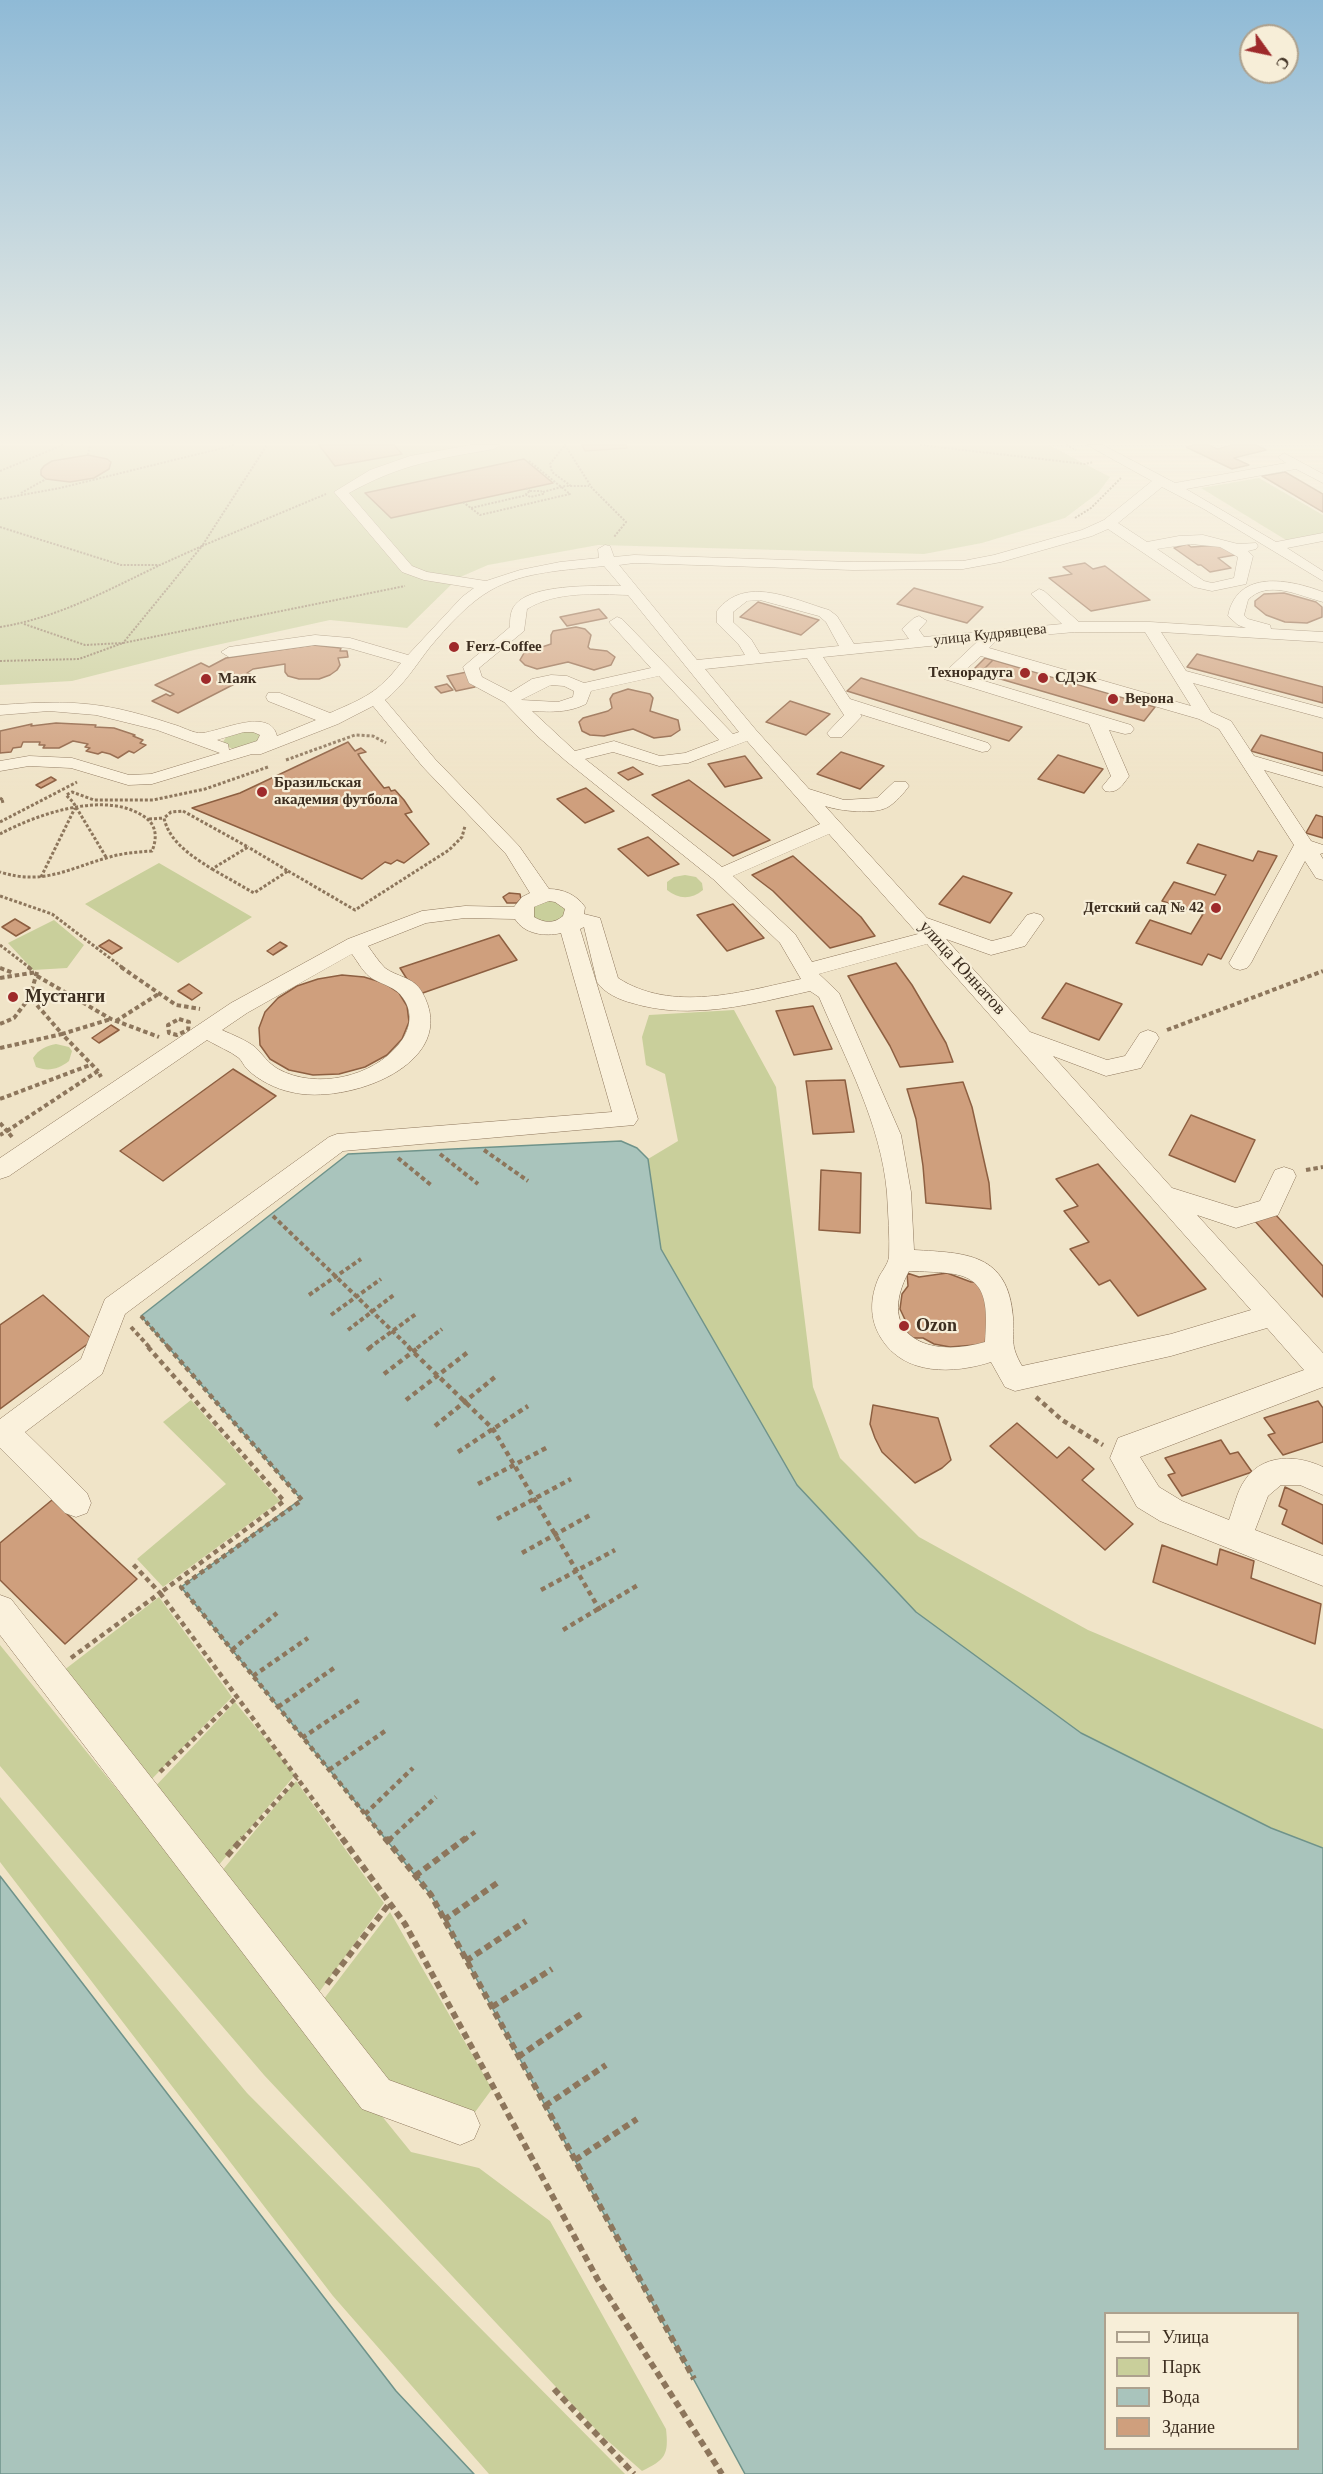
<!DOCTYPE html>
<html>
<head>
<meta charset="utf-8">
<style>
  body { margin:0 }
  #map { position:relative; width:1323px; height:2474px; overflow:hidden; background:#f0e4c8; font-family:"Times New Roman",serif }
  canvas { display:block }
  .legend { position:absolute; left:1104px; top:2312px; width:195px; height:138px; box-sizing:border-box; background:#f7eed8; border:2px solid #ada18e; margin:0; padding:8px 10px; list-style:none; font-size:18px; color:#3d2e20 }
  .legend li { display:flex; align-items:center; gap:12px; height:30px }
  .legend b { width:30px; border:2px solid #ada18e }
  .north { position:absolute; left:1239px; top:24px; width:60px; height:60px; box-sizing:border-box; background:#f7eed8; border:2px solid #ada18e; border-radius:50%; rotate:123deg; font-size:16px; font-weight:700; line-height:24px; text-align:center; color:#3d2e20 }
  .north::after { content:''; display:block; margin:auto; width:21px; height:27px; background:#9e2a2b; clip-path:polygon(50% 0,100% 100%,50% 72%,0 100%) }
</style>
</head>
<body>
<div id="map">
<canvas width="1323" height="2474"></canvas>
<ul class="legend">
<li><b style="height:8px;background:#faf1dc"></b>Улица</li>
<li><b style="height:16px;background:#c9cf9b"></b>Парк</li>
<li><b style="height:16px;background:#a9c4bc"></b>Вода</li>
<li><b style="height:16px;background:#cf9f7d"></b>Здание</li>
</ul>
<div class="north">С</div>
</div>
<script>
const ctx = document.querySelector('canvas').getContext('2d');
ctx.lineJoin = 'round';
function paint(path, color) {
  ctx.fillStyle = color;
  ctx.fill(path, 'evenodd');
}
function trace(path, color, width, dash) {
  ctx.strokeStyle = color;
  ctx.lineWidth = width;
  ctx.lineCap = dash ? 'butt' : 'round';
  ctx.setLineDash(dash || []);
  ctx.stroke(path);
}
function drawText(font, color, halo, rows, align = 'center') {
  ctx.font = font + ' "Times New Roman",serif';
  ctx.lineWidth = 4.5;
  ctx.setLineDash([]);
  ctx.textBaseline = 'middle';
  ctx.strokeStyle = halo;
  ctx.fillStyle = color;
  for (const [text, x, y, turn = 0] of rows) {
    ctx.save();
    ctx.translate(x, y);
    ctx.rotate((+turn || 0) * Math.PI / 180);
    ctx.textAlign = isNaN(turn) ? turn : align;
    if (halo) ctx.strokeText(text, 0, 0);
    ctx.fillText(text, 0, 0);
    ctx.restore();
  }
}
const green = new Path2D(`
  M0,445h1049l61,32 -12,16 -33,25 -83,25 -58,11 -326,-9 -110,20 -30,13 -51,50 -77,-8 -136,30 -122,31 -72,4z
  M1259,478l64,37v18l-37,7 -85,-52z
  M243,729l17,3 2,10c-13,4 -30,13 -39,0l3,-5z
  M159,863l93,54 -74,46 -93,-59z
  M685,875l11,2 6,6 1,7c-12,10 -25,9 -36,0v-8l7,-5z
  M555,899l16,11 -12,14 -25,-1 -2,-19z
  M54,920l30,25 -17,23 -34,2 -25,-27z
  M734,1010l42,77 37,300 27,71 79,79 169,93 235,99v119l-52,-20 -190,-95 -165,-121 -119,-127 -136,-236 -13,-90 30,-18 -13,-67 -19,-9 -4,-28 7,-22z
  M56,1044l13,3 3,4 -3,10c-10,8 -21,11 -33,6l-3,-9c6,-9 13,-12 23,-14z
  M191,1400l89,101 -117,86 -26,-28 89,-75 -63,-62z
  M159,1597l73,100 -87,89 -86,-112z
  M0,1645l411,507 68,16 71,53 116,208c3,26 -1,31 -24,42l-42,-37 -336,-359 -264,-309z
  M235,1702l60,73 -83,98 -62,-81z
  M296,1781l88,122 -72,99 -96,-124z
  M0,1797l247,296 378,381h-136l-156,-178 -333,-434z
  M390,1912l102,177 -25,34 -85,-29 -65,-86z`);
const water = new Path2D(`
  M621,1141l16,7 11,11 13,90 136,236 119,127 165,121 190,95 52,20v626h-578l-314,-579 -250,-308 120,-88 -160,-183 207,-162zM1106,2314h192v134h-192z
  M0,1876l396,515 78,83h-474z`);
const building = new Path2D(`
  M319,445h75l8,9 -67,12z
  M582,445h44l1,3 -42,3z
  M1194,445h15l8,4 15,-4h24l10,5 -32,8 15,7 -17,4 -46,-22z
  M88,455l19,4 4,3 -2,7 -15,9 -24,4 -24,-3 -5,-4v-5l3,-4 8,-5z
  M524,459l29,24 -162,35 -26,-25z
  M1285,472l38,22v18l-61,-36z
  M1187,544l4,3 29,-2 15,10 -17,3 13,10 -21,4 -9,-7h-3l-24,-17z
  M1085,563l8,6 12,-3 45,34 -59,11 -42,-33 23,-4 -9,-7z
  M914,588l69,19 -16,16 -70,-19z
  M1284,593l32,9 6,5v10l-15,6 -22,-1 -19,-7 -11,-9v-5l9,-7z
  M758,602l61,18 -18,15 -61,-18z
  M599,609l8,9 -40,8 -7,-9z
  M576,627l9,2 6,6 -3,12 2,2 17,2 8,6 -4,8 -17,5 -26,-8 -31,7 -12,-4 -5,-5 4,-7 27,-9v-9l2,-4z
  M313,645l28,3 -1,3h7l1,6 -10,1 2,7 -3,5 -7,5 -11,4h-20l-11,-3 -3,-4v-8l-32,5 -6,4 5,2 -74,38 -26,-12 14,-7 4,2 4,-2 -19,-9 46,-22 8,4 17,-9z
  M1197,654l126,33v16l-136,-36z
  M985,658l8,2 -13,13 -8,-2z
  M993,660l162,47 -11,14 -164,-48z
  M467,672l8,15 -19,4 -9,-15z
  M861,678l161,49 -13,14 -162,-50z
  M447,684l6,6 -12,3 -6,-6z
  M628,689l22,5 3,4 -3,13 28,9 2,10 -9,6 -17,2 -21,-9 -29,7 -14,-1 -8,-4 -3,-9 4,-4 25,-7 4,-3 -2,-9 3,-5z
  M790,701l40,13 -24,21 -40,-13z
  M56,723l40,2 -1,2 19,1 21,7 -2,1 10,4 -3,3 6,2 -12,8 -5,-2 -11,7 -8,-4 -8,-2 -4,2 -12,-3 4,-3 -5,-1 3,-3 -15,-3 -14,7h-16l2,-3h-6l1,-3h-17l-2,5 -8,1 -2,4 -11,1v-22l32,-7 -1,2z
  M1261,735l62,18v18l-72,-20z
  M348,742l7,9 6,-3 5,4 -8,2 3,5 23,29 5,-1 2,4 4,-1 9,10 8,12 -7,2 24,30 -25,19 -7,-3 -6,4 -6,-2 -23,17 -170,-71 48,-15z
  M841,752l43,14 -24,23 -43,-15z
  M1058,755l45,14 -19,24 -46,-14z
  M745,756l17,22 -37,9 -17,-23z
  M633,767l10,7 -15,6 -10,-7z
  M51,777l5,3 -15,8 -5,-3z
  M689,780l81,60 -37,16 -81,-61z
  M586,788l28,23 -29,12 -28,-24z
  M1316,815l7,2v21l-17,-5z
  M648,837l31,27 -31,12 -30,-27z
  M1198,844l55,17 5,-10 19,5 -56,103 -13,-5 -6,11 -66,-22 14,-23 41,14 12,-20 -41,-13 12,-19 41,13 11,-20 -39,-12z
  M793,856l68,61 14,19 -45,12 -57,-57 -21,-16z
  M963,876l49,17 -22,30 -51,-19z
  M509,893l11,1 1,5 -4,4h-10l-4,-6z
  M733,904l31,34 -37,13 -30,-36z
  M15,919l15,9 -14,8 -14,-9z
  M499,935l18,25 -100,35 -17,-27z
  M109,940l13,8 -10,6 -13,-8z
  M280,942l7,4 -14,9 -6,-4z
  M896,963l16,22 34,58 7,19 -53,5 -10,-21 -42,-70z
  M342,975l22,2 20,6 15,10 8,13 2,16 -7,17 -15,16 -22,12 -26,7 -26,1 -24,-5 -19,-11 -10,-14 -1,-17 6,-16 13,-14 19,-12 21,-7z
  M1066,983l56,21 -23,36 -57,-22z
  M189,984l13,9 -10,7 -14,-9z
  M813,1006l19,43 -38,6 -18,-44z
  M111,1025l8,5 -20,13 -7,-5z
  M233,1069l43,27 -113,85 -43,-30z
  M845,1080l9,52 -41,2 -7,-53z
  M963,1082l9,25 17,76 2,26 -65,-6 -3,-37 -7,-47 -9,-30z
  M1191,1115l64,25 -20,42 -66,-27z
  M1098,1164l108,125 -68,27 -28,-36 -11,5 -29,-36 19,-7 -25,-31 14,-5 -22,-27z
  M821,1170l40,3 -1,60 -41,-3z
  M1274,1213l49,53v31l-69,-77z
  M907,1273l12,4 28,-4 24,9h13l6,45 -2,17 -38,3 -16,-3 -11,-6h-16l1,-12 -8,-17 2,-15 6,-8z
  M43,1295l50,45 -93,69v-84z
  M1318,1401l5,7v34l-40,13 -15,-20 7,-2 -11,-15z
  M873,1405l65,13 13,42 -9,8 -27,15 -33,-31 -7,-14 -5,-14z
  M1017,1423l40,35 12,-11 25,22 -12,11 51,44 -28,26 -115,-104z
  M1221,1440l9,14 8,-2 14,20 -70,24 -14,-21 7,-2 -10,-15z
  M1285,1487l38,18v39l-41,-20 5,-14 -8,-4z
  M52,1500l85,79 -72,65 -65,-64v-37z
  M1162,1545l55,20 3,-16 34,12 -3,17 70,26 -6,40 -162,-62z`);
const pathFar4 = new Path2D(`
  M920,445l165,19 8,-2
  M1066,445l10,5
  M88,455l2,-10
  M0,471l63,-26
  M571,486l-19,-14 -2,-8 15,-19 27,43 34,34 -12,15
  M526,488l4,3
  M530,491h11l2,3 -13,3 -4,-3z
  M543,492l22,-6h24
  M21,493l25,-14
  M0,499l60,-11 175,-43
  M463,502l17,13 90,-21 -41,-33
  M471,508l56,-13
  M1075,518l16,-10 30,-30
  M0,527l121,38h39l42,-19 65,-101
  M24,624l61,21 38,-2 79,-97 124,-52
  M0,627c57,-9 106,-36 158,-61
  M0,661l79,-2 44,-16 282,-57`);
const pathFar3 = new Path2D(`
  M286,760l69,-25 18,1 13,7
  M0,798l4,3 -4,1
  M183,811l65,36 -36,22c-19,-12 -43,-27 -48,-51l7,-6z
  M149,819l15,-1
  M0,822l77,-40
  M0,834c37,-20 108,-45 146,-16 11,8 11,21 6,33 -14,1 -29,2 -42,6 -41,11 -66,29 -110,15
  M106,857l-33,-55 -7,-7 6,-3 22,8h59l52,-11 63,-22
  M212,869l42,24 34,-22 -40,-24
  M288,871l67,39 94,-60 13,-13 3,-11
  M41,877l34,-69
  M0,896l52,18 71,54
  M0,945l30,23`);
const pathFar2 = new Path2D(`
  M28,967l5,4
  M121,967l55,38 24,4
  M0,968l14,5
  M37,976l74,43 48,18
  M0,978l37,-6 -7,25
  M179,1019l10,3 -1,8 -11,5 -8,-2 -1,-8z
  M116,1021l44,-28
  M0,1024l14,-6 16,-21 32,37 49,-15
  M1167,1030l156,-59
  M0,1048l62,-14 36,37
  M0,1099l90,-34
  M0,1123l7,8 -7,4
  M12,1137l-5,-6 91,-60 3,6
  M484,1150l44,31
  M440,1154l38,30
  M398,1158l33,27
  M1306,1170l17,-3
  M273,1216l137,132
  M309,1295l52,-36
  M331,1315l50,-36
  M141,1316l28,32
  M131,1327l19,21
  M348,1330l47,-36
  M369,1348l47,-34
  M417,1348l25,-19`);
const pathFar1 = new Path2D(`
  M148,1347l136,154 -124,92 183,247
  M168,1347l134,153 -121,87 205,253
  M408,1347l85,82 108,183
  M367,1350l4,-3
  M384,1374l35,-27
  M1036,1397l26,23 41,25
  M406,1400l62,-48
  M435,1426l60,-49
  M458,1452l70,-46
  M478,1484l70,-37
  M497,1519l74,-40
  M522,1553l70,-39
  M541,1590l74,-40
  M563,1630l75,-45
  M232,1650l45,-37
  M71,1658l89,-65 -29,-31
  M253,1676l55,-38
  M278,1707l56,-39
  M302,1738l57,-38
  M329,1770l59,-41
  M160,1772l77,-75
  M365,1814l48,-46
  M242,1840l55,-62
  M389,1840l47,-43
  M464,1840l11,-8`);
const path = new Path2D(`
  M342,1838l63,86 193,356 124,194
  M385,1838l46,57 263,484
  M387,1842l4,-4
  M227,1856l16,-18
  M415,1876l51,-38
  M444,1920l56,-39
  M466,1961l60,-40
  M327,1984l62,-80
  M492,2007l60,-38
  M518,2057l63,-43
  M545,2106l61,-41
  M575,2160l62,-41
  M554,2389l80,85`);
const minor = new Path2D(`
  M471,445h29l-6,4c-57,10 -93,15 -145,44l63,73 15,6 59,9 34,-11 40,-8 39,-4 -1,-9 7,-4 5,1 4,11 20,-2 219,7 110,-1 31,-6 88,-25 22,-10 48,-39 -65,-36h16l72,38 111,-20 -8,-6 6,-4 39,21v9l-27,-14 -110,20 90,53 47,-9v8l-36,7 36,23v10l-119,-72 -42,-22 -44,36 29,19 32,-6 24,-1 35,9 18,-1 2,3 -2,3 -8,2 5,5 -7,28 -34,7 -18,-4 -86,-58 -16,7 -91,26 -38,7 -110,1 -219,-7 -15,2 78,95 48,-5 -6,-10 -22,-22v-12c28,-37 77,-11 112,-1l8,6 17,28 55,-5 -7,-10 12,-11 5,-2 8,5 -8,9 5,7 138,-13 -31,-30 8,-5 5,2 35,31h71l96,6 -8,-3 -10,-9c9,-47 61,-37 95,-24v10c-23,-6 -56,-23 -75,-2l-4,15 4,4 22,6 1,4 52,3v10l-162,-10 25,39 137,37v10l-130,-35 18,29 20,9 23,35 69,20v11l-59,-17 47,71 12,4v8l-3,1 3,5v21l-7,-2 -11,-17 -54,102 -4,5 -7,2 -7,-2 -4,-5 65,-118 -75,-116 -20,-10 -218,-63 -20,18 170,51 3,4 -3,4 -6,1 -16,-4 20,46c-7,10 -12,18 -24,15l-3,-4 9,-11 -22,-52 -145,-45 -2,-3 2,-3 34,-32 -155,16 27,42 138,44 3,4 -3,4 -6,1 -122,-38 2,2 -20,21h-12l-3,-4 17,-18 -37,-57 -102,11 51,61 53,59 35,11 33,-2 17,-16h12l3,4c-5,7 -14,17 -21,21 -14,8 -48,4 -63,-1l102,112 65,23 19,-5 16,-21 7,-2 7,2 3,4 -19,27 -34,9 -45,-16 84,93 77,28 18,-4 15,-23 8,-3 8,3 3,5 -18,30 -35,8 -53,-20 119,132 64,20 24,-7 15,-31 9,-3 9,3 3,6 -18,39 -42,13 -39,-13 126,138v34l-183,70 19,30 23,14 47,19c5,-13 8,-29 16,-40 18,-27 53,-25 78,-13v28l-23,-10h-19l-13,11 -13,34 68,26v30l-163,-65 -23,-14 -27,-49 8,-20 186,-68 -37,-42 -96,28 -156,35 -10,-4 -14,-25c-37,12 -87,14 -110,-24 -12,-19 -11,-41 -2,-61 3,-6 9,-13 10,-20 1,-20 -1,-43 -2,-64 -6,-69 -41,-133 -68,-196l-9,-6c-58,13 -119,30 -178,12 -12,-3 -28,-10 -35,-21l-13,-55 -4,2 58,190 -4,6 -291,26 -218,163 -23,60 -77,58 62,61 4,10 -4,10 -11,4 -11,-4 -65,-65v-29l81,-60 24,-60 224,-162 8,-3 275,-22 -51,-179c-16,4 -37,1 -46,-14l-50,-1 -39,5 -58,23c5,7 11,16 17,22 12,9 29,9 37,24 41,72 -76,114 -131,100 -15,-3 -33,-12 -44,-23 -3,-3 -5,-8 -8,-11 -9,-7 -22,-12 -32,-18l-198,136 -9,3v-21l231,-155 117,-64 74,-28 43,-5 49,1 8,-10 8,-4 -24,-39 -83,-87 -50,-61 -35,18 -77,30h-9l-100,30 -24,1 -57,-17 -42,-2 -29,5v-10l29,-5 43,2 57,17 22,-1 69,-21 -63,-23 -61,-15 -47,-4 -49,4v-10c42,-3 77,-5 119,4 18,4 35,9 53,15 9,2 22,10 30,9 17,-1 68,-27 75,3l39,-16 -48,-19 -2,-4 2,-4h12l50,20c34,-15 48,-20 71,-50l-52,-15 -34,-3 -86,12 -8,-5 8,-5 86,-12 35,3 58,17 54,-58 12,-9 -50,-8 -22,-8 -68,-80 36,-22 40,-14zM1191,544l29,3 18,10 -4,21 -22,5 -8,-2 -47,-32zM604,566l17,20c-25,0 -95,-3 -108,22 -3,6 -3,13 -3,19l-47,40 6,16 35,19 32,33 30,26 147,118 67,64 21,36c-59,13 -129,34 -183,-1l-18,-60 -16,-4 1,-7c-8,-12 -22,-18 -36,-18l-30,-43 -84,-87 -50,-59c19,-15 31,-35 45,-53 17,-20 38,-44 61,-57 33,-19 77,-20 113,-24zM628,595l111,137 -6,2 -111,-115 -5,-2 -8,5 42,46 -67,15 -17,-7 -16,-1 -19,4 -21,13 -29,-15 -3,-9 45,-37 3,-22c29,-18 69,-15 101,-14zM760,600l59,16 7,6 13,24 -79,8 -9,-15 -18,-17v-10l14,-11zM1075,632h70l46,74 -202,-58 9,-9zM659,676l60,64 -34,13 -25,3 -46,-15 -39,10 -43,-40c20,1 36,2 54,-7l5,-13zM551,685l13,1 10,5 -1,6 -15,5 -37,-2zM244,732h9l7,3 -3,6 -28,9 -1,-6 -11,-4zM747,741l73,83 -98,43 -137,-108 28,-7 46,14 29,-3zM829,834l89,100 -106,28 -17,-28 -62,-58zM549,901l6,1 10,7 -2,7c-9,8 -19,7 -29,1v-10zM927,944l324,366 -80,24 -149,32c-13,-23 -7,-25 -9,-49 -5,-64 -47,-64 -99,-67l-3,-58 -10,-57 -62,-142 -20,-19zM352,954c6,8 12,20 21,25 10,6 23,8 30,19 11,15 7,33 -4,46 -26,33 -83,46 -121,25 -10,-6 -15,-14 -23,-22 -9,-7 -22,-12 -33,-17l25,-17zM909,1271c59,2 83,0 76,71 -56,17 -111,-6 -76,-71z
  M0,1595l11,4 378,481 85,31 6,14 -6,14 -14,6 -98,-36 -362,-474z`);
const markers = [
  [454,647,6,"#9e2a2b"],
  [1025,673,6,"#9e2a2b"],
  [1043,678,6,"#9e2a2b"],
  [206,679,6,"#9e2a2b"],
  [1113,699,6,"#9e2a2b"],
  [262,792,6,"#9e2a2b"],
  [1216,908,6,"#9e2a2b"],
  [13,997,6,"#9e2a2b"],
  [904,1326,6,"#9e2a2b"]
];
const farStreetnames = [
  ["улица Кудрявцева",990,635,-6]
];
const farPoinames = [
  ["Ferz-Coffee",466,647],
  ["Технорадуга",1013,673,"right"],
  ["СДЭК",1055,678],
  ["Маяк",218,679],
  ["Верона",1125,699],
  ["Бразильская",274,783],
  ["академия футбола",274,800],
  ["Детский сад № 42",1204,908,"right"]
];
const streetNames = [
  ["улица Юннатов",962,968,48]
];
const poiNames = [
  ["Мустанги",25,997],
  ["Ozon",916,1326]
];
paint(green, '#c9cf9b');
paint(water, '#a9c4bc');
trace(water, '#6f938a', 1.5);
paint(building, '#cf9f7d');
trace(building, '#8d5f41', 1.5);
trace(minor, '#8d765c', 1);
trace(pathFar4, '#8d765c', 2, [2, 1.5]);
trace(pathFar3, '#8d765c', 3, [3, 2]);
trace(pathFar2, '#8d765c', 4, [4.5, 3]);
trace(pathFar1, '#8d765c', 4.5, [5, 4]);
trace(path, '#8d765c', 6, [7, 4.5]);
paint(minor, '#faf1dc');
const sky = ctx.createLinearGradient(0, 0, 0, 792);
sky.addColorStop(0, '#8fbad6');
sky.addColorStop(0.56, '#f8f3e6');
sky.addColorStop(1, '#f8f3e600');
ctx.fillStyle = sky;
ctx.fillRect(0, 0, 1323, 792);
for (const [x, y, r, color] of markers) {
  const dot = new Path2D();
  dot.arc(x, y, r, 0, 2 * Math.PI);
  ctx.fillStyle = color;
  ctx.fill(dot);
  trace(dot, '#f7eed8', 2);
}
drawText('15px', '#3d2e20', '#f7eed8', farStreetnames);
drawText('bold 15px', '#3d2e20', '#f7eed8', farPoinames, 'left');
drawText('18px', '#3d2e20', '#f7eed8', streetNames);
drawText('bold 18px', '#3d2e20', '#f7eed8', poiNames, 'left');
</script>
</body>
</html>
